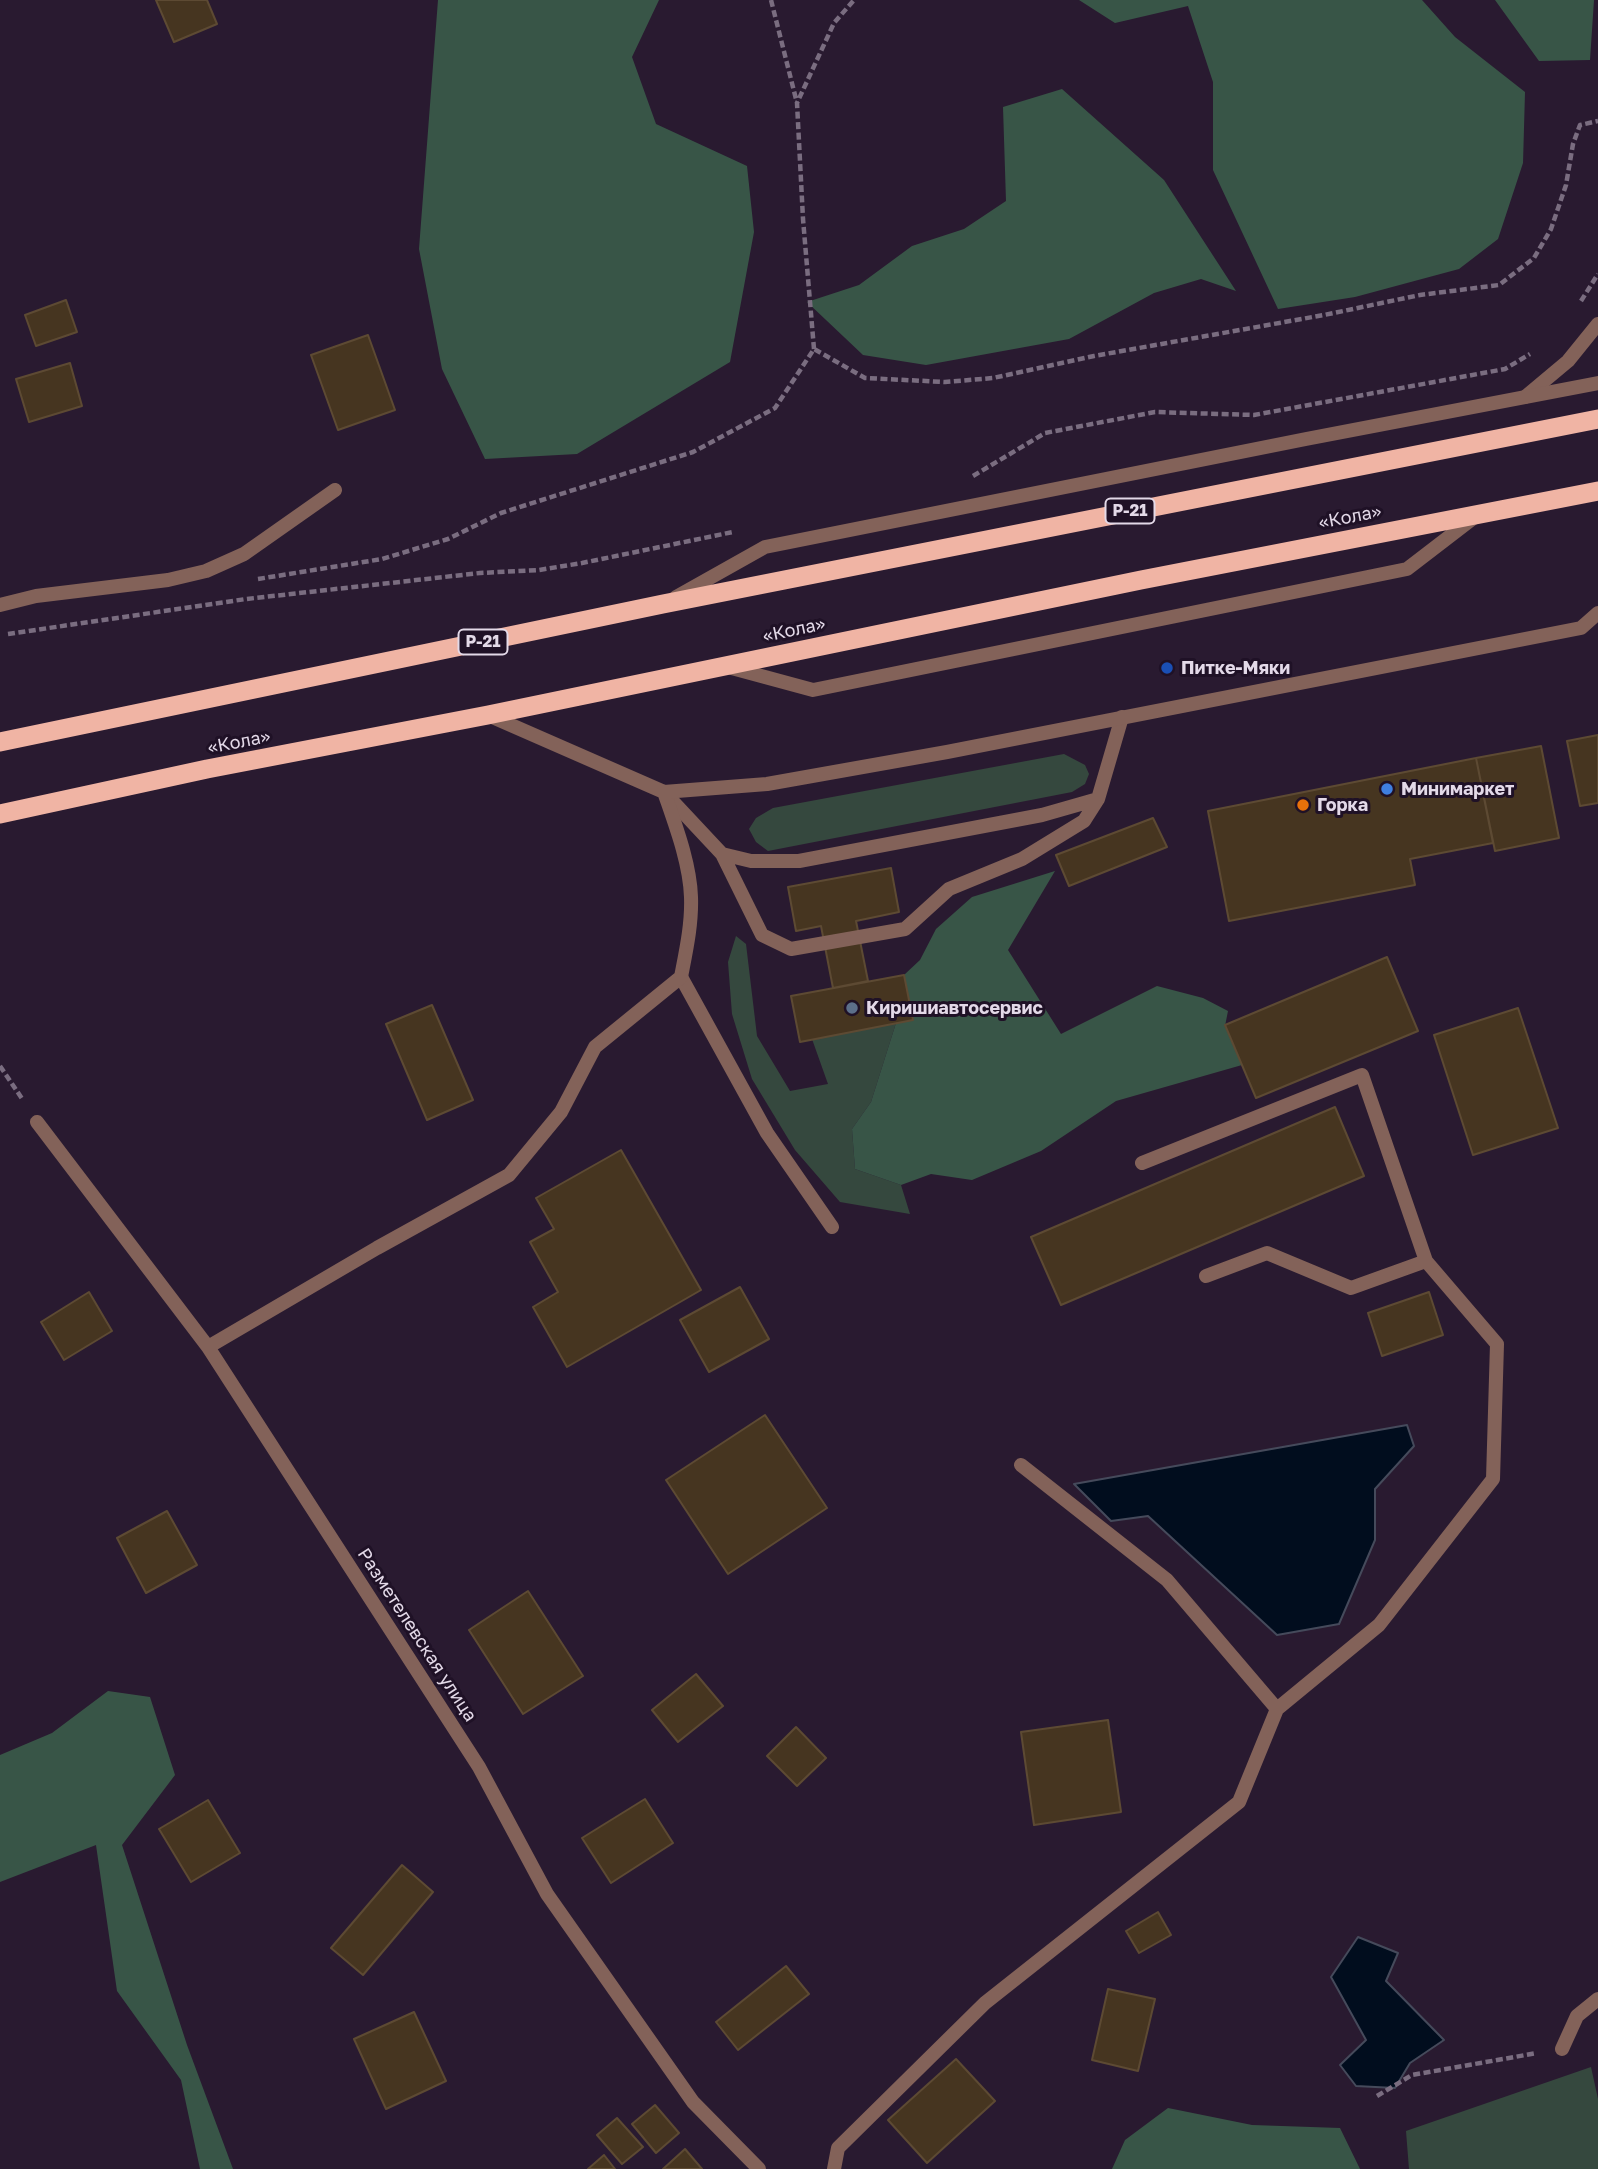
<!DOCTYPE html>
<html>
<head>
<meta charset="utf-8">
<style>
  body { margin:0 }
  canvas { display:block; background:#291a30 }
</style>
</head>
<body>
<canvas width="1598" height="2169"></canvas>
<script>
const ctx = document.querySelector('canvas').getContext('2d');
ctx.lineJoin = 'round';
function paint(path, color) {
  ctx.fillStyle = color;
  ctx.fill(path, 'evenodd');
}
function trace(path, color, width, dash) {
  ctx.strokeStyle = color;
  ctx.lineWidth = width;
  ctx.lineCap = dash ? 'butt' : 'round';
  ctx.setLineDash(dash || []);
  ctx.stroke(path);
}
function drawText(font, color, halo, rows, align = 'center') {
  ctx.font = font + ' "Golos Text",sans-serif';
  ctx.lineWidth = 6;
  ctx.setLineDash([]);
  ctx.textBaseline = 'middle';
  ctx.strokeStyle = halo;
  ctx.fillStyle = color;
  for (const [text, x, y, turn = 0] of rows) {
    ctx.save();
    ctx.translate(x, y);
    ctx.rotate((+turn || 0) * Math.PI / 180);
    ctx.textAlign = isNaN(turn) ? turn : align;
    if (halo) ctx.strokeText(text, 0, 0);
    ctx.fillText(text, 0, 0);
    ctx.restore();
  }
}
const green = new Path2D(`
  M1064,754l21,11 4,9 -4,10 -13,8 -304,59 -12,-9 -7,-13 7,-11 17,-10z
  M736,936l10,8 11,92 33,55 38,-7 -16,-45 84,-16 -25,79 -19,27 3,40 46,16 9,29 -70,-12 -45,-52 -43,-71 -20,-65 -4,-52z
  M1591,2067l7,32v70h-189l-3,-38z`);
const forest = new Path2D(`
  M438,0h221l-27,57 24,67 91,42 7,66 -24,130 -153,92 -92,5 -43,-90 -23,-120z
  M1079,0h343l33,37 70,55 -2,71 -25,76 -39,30 -104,28 -77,12 -65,-139v-88l-25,-76 -73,17z
  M1495,0h99l-4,60 -51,1z
  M1062,89l102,91 72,111 -35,-12 -47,14 -85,46 -143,26 -63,-10 -56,-53 52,-17 53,-39 52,-17 42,-28 -3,-94z
  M1055,871l-47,79 53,84 96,-48 46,12 25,13 -3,15 17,39 -126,36 -75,50 -69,29 -41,-6 -30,11 -46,-16 -3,-40 19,-27 25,-79 17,-3 -9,-45 16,-15 16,-31 36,-32z
  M108,1691l42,6 25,78 -53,70 65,200 46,124h-33l-19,-89 -64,-89 -21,-146 -96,37v-127l52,-22z
  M1168,2108l84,17 88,3 20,41h-248l13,-29z`);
const water = new Path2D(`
  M1407,1425l7,21 -39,43v51l-36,84 -62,11 -129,-119 -37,5 -37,-37z
  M1358,1937l40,16 -12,28 58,59 -34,23 -15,25 -39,-2 -16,-21 26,-25 -35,-63z`);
const building = new Path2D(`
  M156,0h51l10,24 -43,18z
  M66,300l11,32 -41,14 -11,-31z
  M368,335l27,75 -57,20 -27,-75z
  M70,363l12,43 -53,16 -13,-43z
  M1598,735v68l-18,3 -13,-65z
  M1541,746l18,92 -64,13 -19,-93z
  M1476,758l17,85 -83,16 5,26 -186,36 -21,-110z
  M1153,818l14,29 -98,39 -13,-31z
  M891,868l8,44 -43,9 12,60 -35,7 -12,-62 -25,5 -8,-44z
  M1387,957l31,74 -162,67 -31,-73z
  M904,975l9,45 -113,22 -9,-46z
  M432,1005l41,95 -46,20 -41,-96z
  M1518,1008l40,120 -85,27 -39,-120z
  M1335,1107l29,69 -303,129 -30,-68z
  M621,1150l80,140 -134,77 -34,-60 25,-15 -28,-50 24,-13 -18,-31z
  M740,1287l29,52 -60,33 -29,-52z
  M89,1292l23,39 -48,29 -23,-38z
  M1429,1292l14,43 -61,21 -14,-43z
  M765,1415l62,93 -99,66 -62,-94z
  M167,1511l30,54 -51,28 -29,-55z
  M528,1591l55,85 -60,38 -54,-84z
  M696,1674l27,32 -45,36 -26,-32z
  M1108,1720l13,92 -87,13 -13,-93z
  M796,1727l30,31 -29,28 -30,-30z
  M645,1799l28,44 -62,40 -29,-45z
  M208,1800l32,53 -49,29 -32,-53z
  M402,1865l31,27 -70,83 -32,-27z
  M1158,1912l13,23 -32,18 -13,-22z
  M786,1966l23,28 -71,56 -22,-28z
  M1108,1989l47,10 -17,72 -46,-11z
  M414,2012l32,69 -60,28 -32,-70z
  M956,2059l39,42 -68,62 -39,-43z
  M655,2105l24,28 -23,20 -24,-29z
  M617,2118l26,29 -21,17 -25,-29z
  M685,2149l17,20h-39z
  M604,2155l11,14h-27z`);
const path = new Path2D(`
  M771,0l26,103
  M1581,301l17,-27
  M814,349l-11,-130 -6,-116 37,-80 20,-23
  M973,476l72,-43 110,-21 99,3 251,-46 25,-15
  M258,579l124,-20 66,-20 53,-26 192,-61 82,-44 39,-59 51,29 80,4 48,-4 101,-22 230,-41 96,-20 79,-10 35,-27 17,-29 15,-44 7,-41 7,-19 18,-4
  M8,634l238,-35 234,-26 59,-3 43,-7 151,-31
  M0,1066l23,34
  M1377,2096l35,-21 125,-22`);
const service = new Path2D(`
  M1525,397l43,-36 30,-37
  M0,605l36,-9 132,-16 38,-9 38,-17 91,-64
  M728,667l85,23 594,-121 69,-53
  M664,792l58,62 29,7h48l243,-46 56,-16 24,-82
  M722,854l40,81 29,14 114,-20 44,-40 73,-30 62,-38 14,-22
  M681,977l86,156 65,94
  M1206,1276l61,-23 84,35 75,-27
  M1021,1465l146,115 110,129
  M1562,2049l15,-33 21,-17
  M834,2169l4,-21 147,-145 254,-201 38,-93 102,-84 114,-146 4,-135 -71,-83 -64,-186 -220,88`);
const minor = new Path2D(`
  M676,597l89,-50 541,-108 292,-56
  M488,715l176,77 103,-8 180,-32 634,-124 17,-15
  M37,1122l171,225 271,420 68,127 146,208 66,67
  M208,1347l169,-99 132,-73 52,-63 34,-65 86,-70c5,-26 11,-53 10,-80 -1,-34 -16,-73 -27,-105`);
const trunk = new Path2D(`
  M0,742l663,-138 935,-185
  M0,814l207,-45 281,-54 653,-135 457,-89`);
const markers = [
  [1167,668,7,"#1a4fb4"],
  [1387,789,7,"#3f7fe0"],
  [1303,805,7,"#e8710a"],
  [852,1008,7,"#5c6f8a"]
];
const shields = [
  [1130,511,49],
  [483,642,49]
];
const shieldNames = [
  ["Р-21",1130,511],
  ["Р-21",483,642]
];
const streetNames = [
  ["«Кола»",1350,517,-11],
  ["«Кола»",794,630,-12],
  ["«Кола»",239,742,-11],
  ["Разметелевская улица",417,1635,57]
];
const poiNames = [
  ["Питке-Мяки",1181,668],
  ["Минимаркет",1401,789],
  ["Горка",1317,805],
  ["Киришиавтосервис",866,1008]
];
paint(green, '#35483e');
paint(forest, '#385547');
paint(water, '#010d1e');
trace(water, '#454a5b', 2);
paint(building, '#463520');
trace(building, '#5d4a33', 2);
trace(path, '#7a6d80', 4.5, [7, 3.5]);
trace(service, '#836259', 14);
trace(minor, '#836259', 14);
trace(trunk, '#f0b4a4', 19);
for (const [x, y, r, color] of markers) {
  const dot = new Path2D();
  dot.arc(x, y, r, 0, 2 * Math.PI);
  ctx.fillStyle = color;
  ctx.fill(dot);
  trace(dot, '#1f1126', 2.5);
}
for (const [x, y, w] of shields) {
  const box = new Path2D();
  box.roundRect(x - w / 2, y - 12.5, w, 25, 5);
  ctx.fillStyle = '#1f1126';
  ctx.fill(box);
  trace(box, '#e3d9e8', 2);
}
drawText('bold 16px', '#e3d9e8', null, shieldNames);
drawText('18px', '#e3d9e8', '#1f1126', streetNames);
drawText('bold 18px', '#e3d9e8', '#1f1126', poiNames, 'left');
</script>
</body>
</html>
